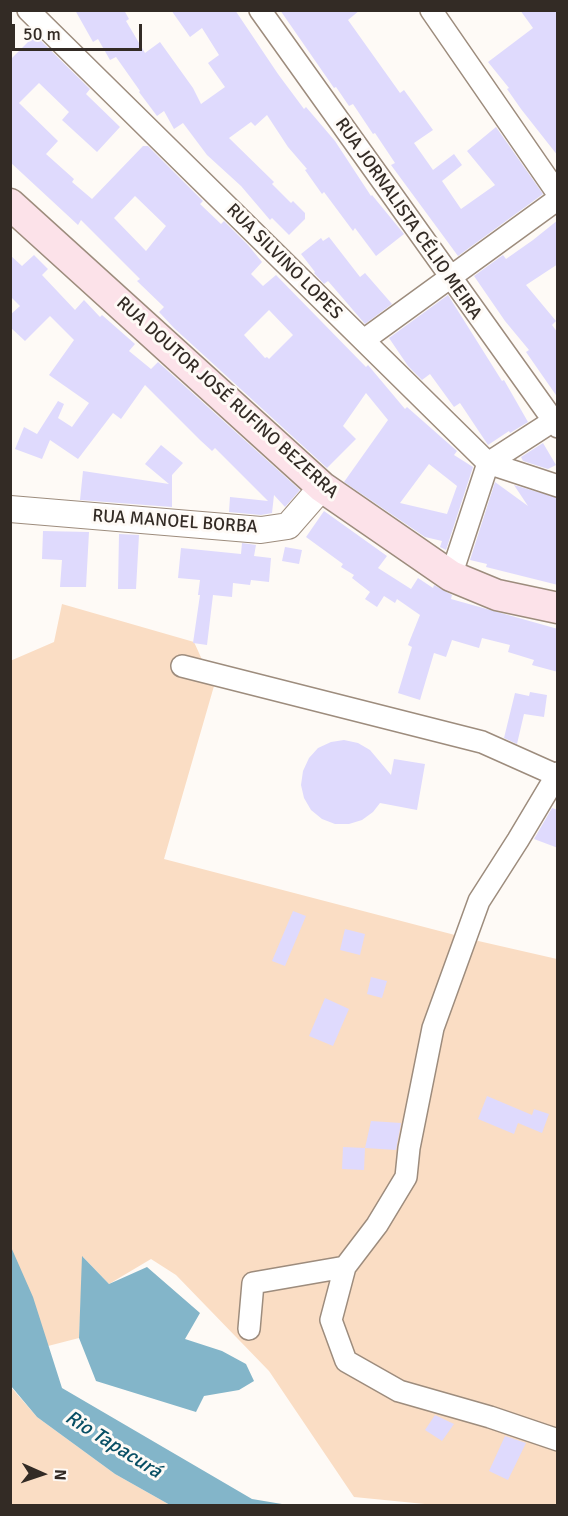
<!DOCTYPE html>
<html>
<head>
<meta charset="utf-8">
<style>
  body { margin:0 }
  #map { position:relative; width:568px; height:1516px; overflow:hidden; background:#fefaf6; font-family:Signika,sans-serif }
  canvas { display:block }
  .frame { position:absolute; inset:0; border:12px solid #332b25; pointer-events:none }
  .north { position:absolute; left:12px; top:1444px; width:60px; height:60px; -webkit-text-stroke:4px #fefaf6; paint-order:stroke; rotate:93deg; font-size:16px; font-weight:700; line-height:24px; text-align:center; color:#332b25 }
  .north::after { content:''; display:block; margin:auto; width:21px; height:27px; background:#332b25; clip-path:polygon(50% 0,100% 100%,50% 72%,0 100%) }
  .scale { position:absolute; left:12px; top:24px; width:130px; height:27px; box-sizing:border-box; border:3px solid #332b25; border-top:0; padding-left:8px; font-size:18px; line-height:21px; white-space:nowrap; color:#332b25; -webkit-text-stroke:4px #fefaf6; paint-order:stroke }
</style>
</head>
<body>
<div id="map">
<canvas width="568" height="1516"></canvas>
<div class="frame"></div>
<div class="north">N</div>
<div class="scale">50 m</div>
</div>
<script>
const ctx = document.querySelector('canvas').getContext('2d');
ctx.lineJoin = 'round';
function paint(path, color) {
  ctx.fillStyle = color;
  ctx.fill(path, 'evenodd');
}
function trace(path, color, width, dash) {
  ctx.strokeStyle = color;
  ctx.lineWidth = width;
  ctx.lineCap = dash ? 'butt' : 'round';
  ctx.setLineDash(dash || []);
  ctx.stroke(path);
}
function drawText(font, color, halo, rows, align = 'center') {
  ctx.font = font + ' Signika,sans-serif';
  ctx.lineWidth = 6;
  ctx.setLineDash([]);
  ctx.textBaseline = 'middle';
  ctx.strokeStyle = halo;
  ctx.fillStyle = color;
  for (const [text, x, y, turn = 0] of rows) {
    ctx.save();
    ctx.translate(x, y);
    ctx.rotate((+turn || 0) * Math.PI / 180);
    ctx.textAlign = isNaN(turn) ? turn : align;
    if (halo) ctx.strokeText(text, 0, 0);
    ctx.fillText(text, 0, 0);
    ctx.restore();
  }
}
const green = new Path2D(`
  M62,604l132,38 20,44 -50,173 310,81 83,19v546l-112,1 -91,-9 -85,-126 -93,-96 -25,-16 -42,25 -26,-27 -4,81 -31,8 -37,-92 -1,-593 44,-19z
  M10,1386l27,31 78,57 55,31h-159z`);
const water = new Path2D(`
  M11,1247l22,50 29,91 190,111 36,6h-118l-55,-31 -78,-57 -26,-31z
  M82,1256l27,28 38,-17 53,46 -15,26 37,12 24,13 8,17 -15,9 -35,6 -8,16 -100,-31 -17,-43z`);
const building = new Path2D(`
  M75,10h49l5,9 -3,2 19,32 15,-11 33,46 8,16 24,-17 -17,-24 11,-8 -17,-27 -12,9 -19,-27h64l43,64 26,35 2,-2 29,34 36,55 1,-1 32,39 -28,22 -21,-28 -2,3 -29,-39 -2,2 -17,-24 2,-1 -19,-22 -21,-32 -12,11 -4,-4 -22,16 45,44 -2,2 19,19 2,-2 12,12v6l-16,16 -17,-17 -2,2 -29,-34 -34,-31 -24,-32 -9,6 -10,-18 -7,5 -18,-24 1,-1 -24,-34 -6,3 -12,-21 -5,3z
  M280,10h80l-12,10 52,73 4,-3 29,40 -19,13 19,27 21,-16 8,11 -20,16 19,28 34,-24 -28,-34 29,-24 47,67 -85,62 -67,-91 4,-2 -20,-30 -2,1 -20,-30 -4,2 -13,-19 -2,1z
  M520,10h38v146l-37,-47 -14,-20 2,-1 -21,-26 45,-34z
  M35,35l55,54 -4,5 34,33 -23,25 -35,-32 7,-8 -30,-29 -20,20 39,38 -12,13 28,25 -2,3 20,17 51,-53h5l55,55 -3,3 21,20 3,-3 24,24 14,17 -11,12 12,12 13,-11 90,92 2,-2 37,44 2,-2 50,44 -3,4 19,12 -27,83 -6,-3 2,-6 -17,-4 -81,-55 44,-62 -22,-27 -23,33 13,13 -29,29 -153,-140 -15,-16 5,-5 -27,-26 3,-2 -59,-59 -3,5 -68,-63v-102zM135,196l31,30 -20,25 -32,-33zM269,310l24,25 -24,24 -2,-2 -2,1 -21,-23zM429,464l28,22 -10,28 -47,-11z
  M558,220v44l-32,21 30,36 -4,4 6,8v65l-32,-46 3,-2 -24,-29 -31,-45 29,-21 3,4 27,-19z
  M329,237l31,40 5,-4 27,31 -27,20 -37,-43 -4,3 -10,-11 1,-1 -14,-18 20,-16 2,3z
  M10,255l12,11 12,-11 14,14 -6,6 33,35 9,-10 16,17 2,-2 33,29 -6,7 22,18 7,-7 142,128 -15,17 -11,-12 -2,18 -11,2 -32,-3 1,-15 38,4 -53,-53 -3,3 -12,-11 -55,-55 -24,34 -8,-6 -35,46 -28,-19 -8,19 -27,-10 9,-22 13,7 21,-33 6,3 -6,14 14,9 17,-24 -40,-28 25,-35 -24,-24 -25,25 -15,-14v-12l10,-9 -10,-10z
  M448,295l54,86 2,-1 24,42 -18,11 -1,-2 -21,14 -28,-42 -6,4 -24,-33 -8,6 -14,-14 -19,-28z
  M543,443l13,22 -8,4 -25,-8 -2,-4z
  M161,445l22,18 -11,12v32l-92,-7 3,-29 86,13 -24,-20z
  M495,482l33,24 -14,-21 44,13v87l-72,-18 1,-3 -17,-4z
  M324,511l63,45 -9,12 33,21 7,-11 15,10 1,-3 18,10 -1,4 107,30v43l-26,-7 2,-5 -26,-8 2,-7 -28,-7 -3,10 -27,-8 -6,17 -12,-4 -14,47 -22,-7 14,-46 -4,-2 12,-30 -23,-16 -2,4 -11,-7 -7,11 -12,-8 5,-7 -18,-14 2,-3 -13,-8 2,-3 -37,-27z
  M43,531l46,1 -3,55h-26l2,-27 -20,-1z
  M119,534l20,1 -3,54h-18z
  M242,543l14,2 -2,11 17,2 -2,24 -18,-2 -1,5 -17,-2 -1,14 -19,-2 -6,50 -14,-2 7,-48h-2l2,-15 -22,-2 3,-30 60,6z
  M285,547l17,3 -3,14 -17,-3z
  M530,692l17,3 -3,22 -20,-3 -7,30 -13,-6 11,-45 14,3z
  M344,740l14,3 12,7 21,25 3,-16 31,5 -8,46 -37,-7 -7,9 -11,8 -13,4h-14l-13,-5 -11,-9 -7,-12 -3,-13 2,-14 6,-13 9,-10 13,-6z
  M552,808l6,2v38l-24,-9z
  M293,911l13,5 -21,50 -13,-5z
  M345,929l20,5 -5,21 -20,-5z
  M371,977l16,4 -5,17 -15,-4z
  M325,998l24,11 -16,37 -24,-10z
  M487,1096l45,19 2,-6 15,5 -7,19 -24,-10 -4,11 -36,-15z
  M371,1121l30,2 -5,27 -31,-2z
  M343,1147l22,1 -1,22 -22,-1z
  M435,1415l19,9 -12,17 -17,-11z
  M505,1436l21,7 -18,37 -19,-9z`);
const minor = new Path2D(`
  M28,10l460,453 70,23
  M260,10l298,417
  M431,10l127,184
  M364,340l194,-141
  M451,576l37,-113 65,-42
  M182,666l300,76 74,33
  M345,1267l-14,53 15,41 53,30 91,26 68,23
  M249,1329l4,-46 92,-16 32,-42 29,-48 3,-29 24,-120 46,-127 39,-61 40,-67`);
const tertiary = new Path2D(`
  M10,509l251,21 27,-4 34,-39`);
const secondary = new Path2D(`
  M10,204l312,283 129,89 46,19 61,13`);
const streetNames = [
  ["RUA JORNALISTA CÉLIO MEIRA",408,219,55],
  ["RUA SILVINO LOPES",284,262,45],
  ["RUA DOUTOR JOSÉ RUFINO BEZERRA",227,398,42],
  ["RUA MANOEL BORBA",175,522,4]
];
const waterNames = [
  ["Rio Tapacurá",113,1445,32]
];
paint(green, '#faddc4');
paint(water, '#83b5c9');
paint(building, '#dfdafd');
trace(minor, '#9d8c7d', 24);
trace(tertiary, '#9d8c7d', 28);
trace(secondary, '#9d8c7d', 33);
trace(minor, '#fff', 21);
trace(tertiary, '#fff', 26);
trace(secondary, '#fce2e9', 30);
drawText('18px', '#332b25', '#fefaf6', streetNames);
drawText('italic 20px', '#084f64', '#fefaf6', waterNames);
</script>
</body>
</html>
